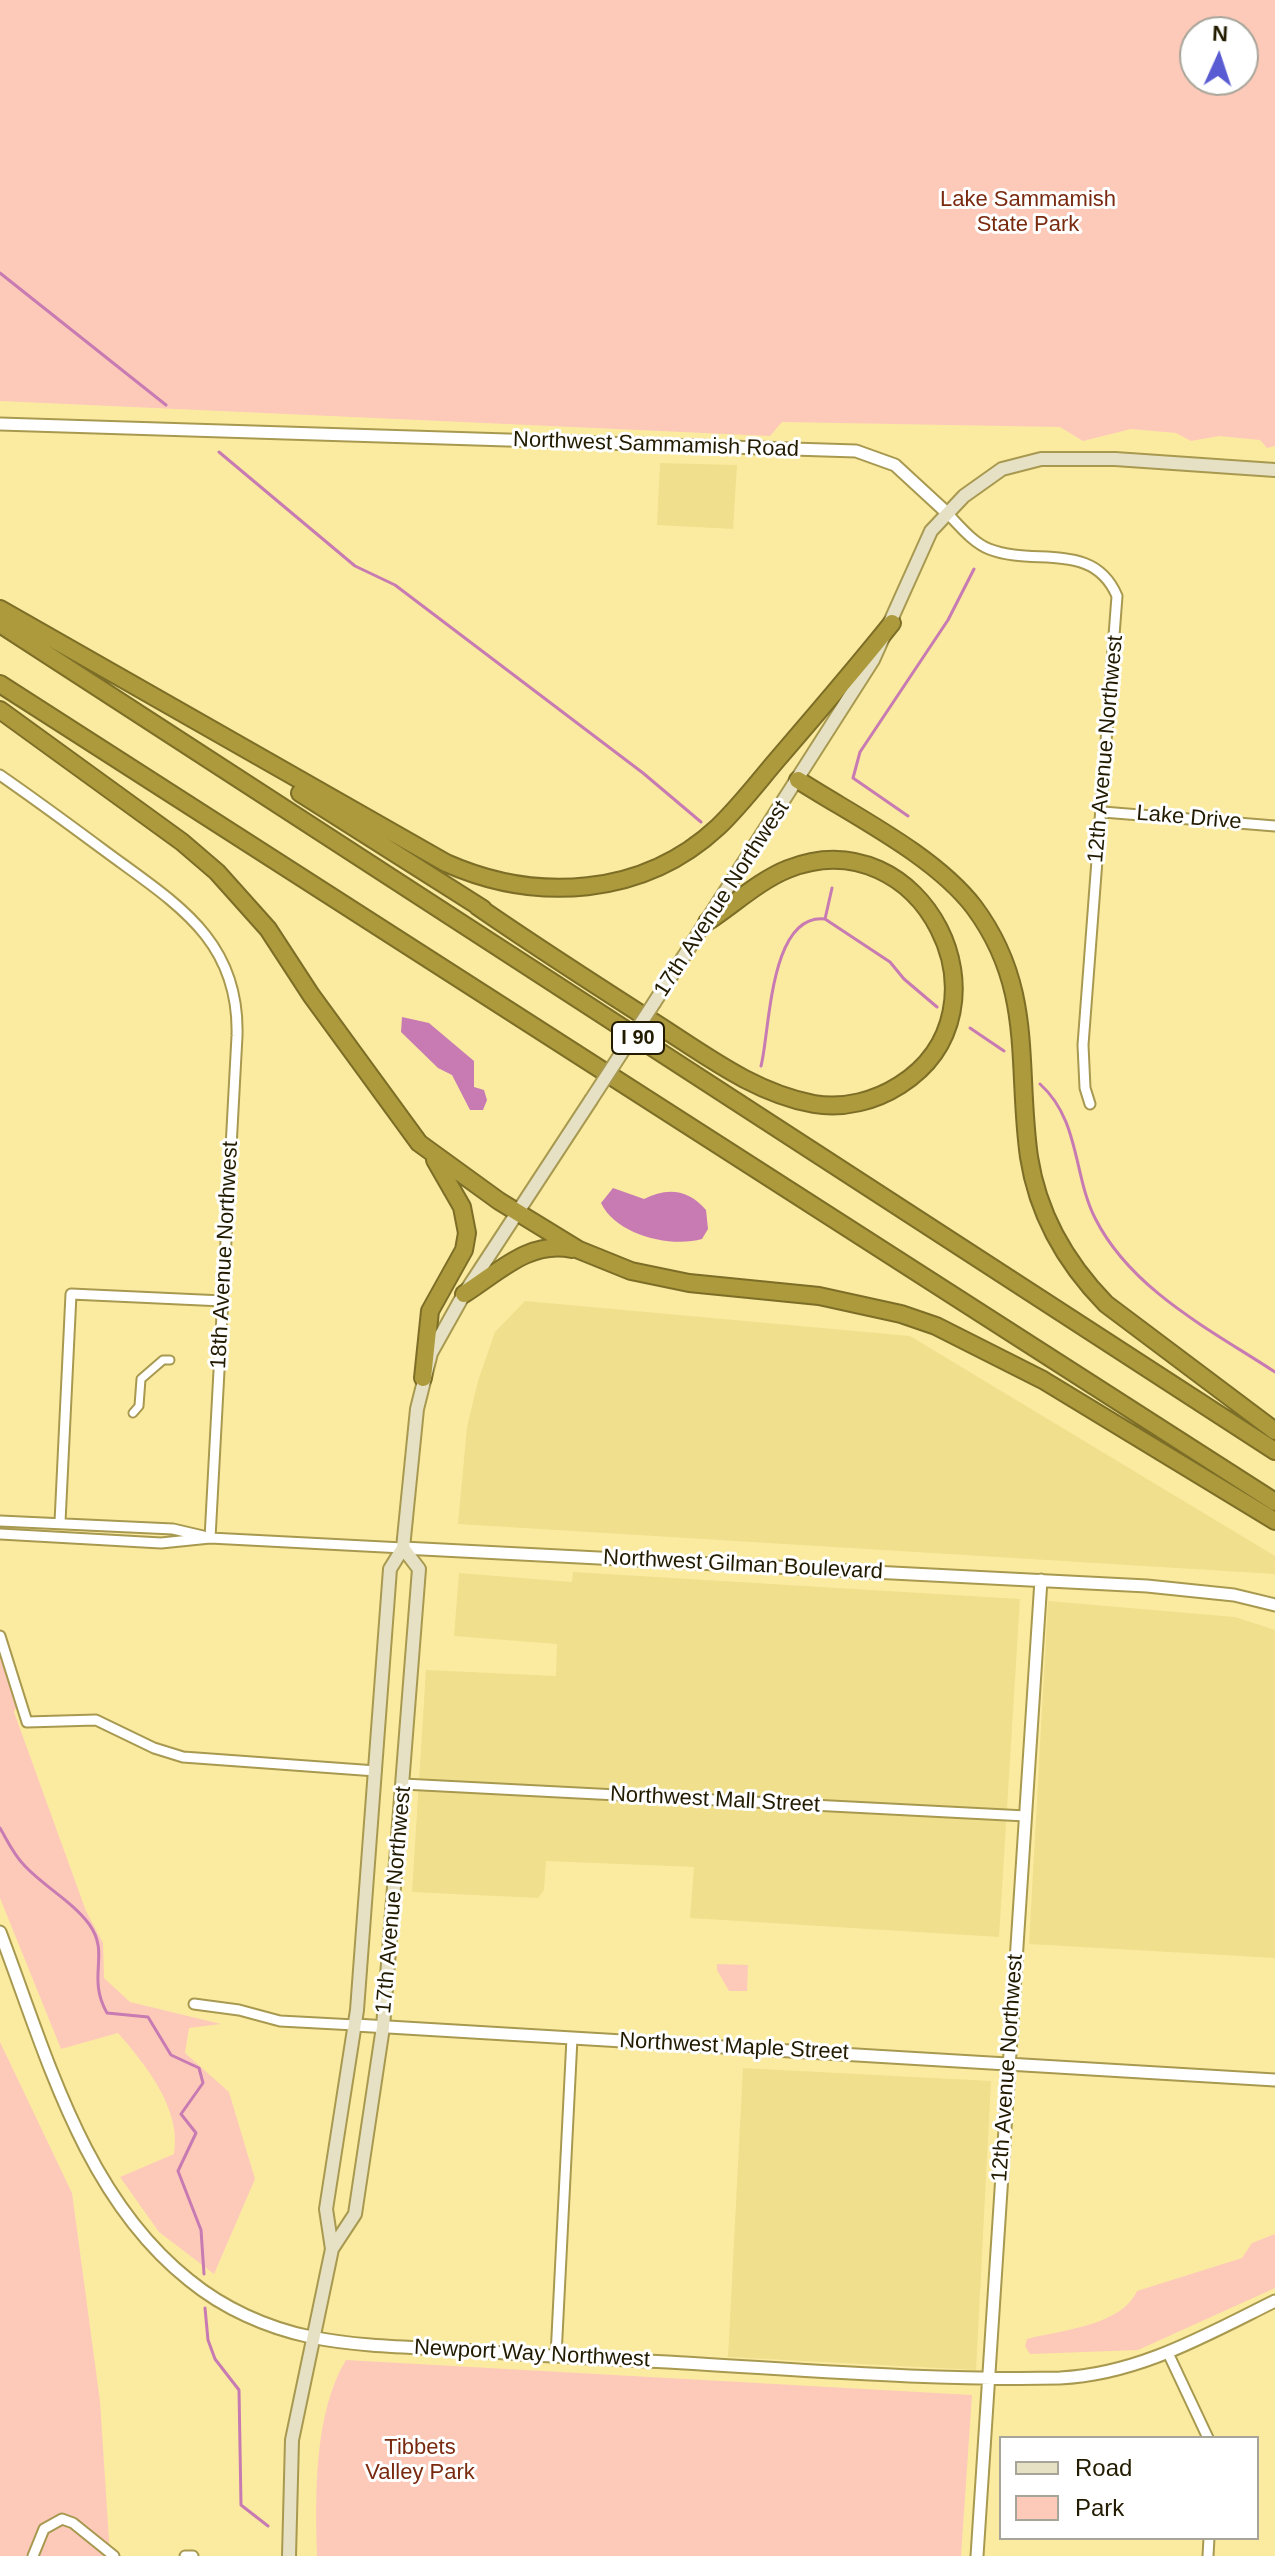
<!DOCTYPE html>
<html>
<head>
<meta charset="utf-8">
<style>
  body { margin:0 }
  #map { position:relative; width:1275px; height:2556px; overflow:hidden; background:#fbeba1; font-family:Helvetica,sans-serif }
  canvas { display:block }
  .legend { position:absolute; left:999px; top:2436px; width:260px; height:104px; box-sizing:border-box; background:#fff; border:2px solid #a7a499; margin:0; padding:10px 14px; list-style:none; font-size:24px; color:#221b00 }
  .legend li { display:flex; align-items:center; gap:16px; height:40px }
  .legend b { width:40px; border:2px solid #a7a499 }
  .north { position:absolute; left:1179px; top:16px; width:80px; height:80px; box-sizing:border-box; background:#fff; border:2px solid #a7a499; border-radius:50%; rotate:3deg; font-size:22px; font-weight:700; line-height:32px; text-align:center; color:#221b00 }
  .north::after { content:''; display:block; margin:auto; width:28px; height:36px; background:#595bd2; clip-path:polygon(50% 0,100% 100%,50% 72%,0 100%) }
</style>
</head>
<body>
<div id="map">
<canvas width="1275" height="2556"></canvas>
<ul class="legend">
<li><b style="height:10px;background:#e6e1c4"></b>Road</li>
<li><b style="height:22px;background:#fdcaba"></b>Park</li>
</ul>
<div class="north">N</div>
</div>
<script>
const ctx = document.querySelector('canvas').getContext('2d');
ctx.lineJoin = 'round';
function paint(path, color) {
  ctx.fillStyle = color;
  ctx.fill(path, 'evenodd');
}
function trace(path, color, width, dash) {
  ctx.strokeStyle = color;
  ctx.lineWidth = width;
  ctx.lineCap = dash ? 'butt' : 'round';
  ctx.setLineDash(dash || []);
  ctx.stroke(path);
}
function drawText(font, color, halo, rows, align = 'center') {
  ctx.font = font + ' Helvetica,sans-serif';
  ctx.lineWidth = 6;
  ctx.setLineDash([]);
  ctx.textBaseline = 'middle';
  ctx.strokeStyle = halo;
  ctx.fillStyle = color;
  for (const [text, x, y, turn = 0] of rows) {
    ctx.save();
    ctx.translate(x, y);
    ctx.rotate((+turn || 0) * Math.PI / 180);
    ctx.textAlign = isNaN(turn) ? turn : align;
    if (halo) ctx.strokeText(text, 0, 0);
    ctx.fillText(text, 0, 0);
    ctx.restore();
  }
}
const built = new Path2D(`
  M660,463l77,2 -4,64 -76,-4z
  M525,1301l385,35 365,220v18l-817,-50 9,-97 11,-46 17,-49z
  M573,1572l447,27 -21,338 -309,-19 4,-51 -148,-6 -2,29 -6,8 -126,-6 14,-222 130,6 1,-32 -103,-8 5,-63 113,9z
  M1048,1601l187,16 40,13v328l-246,-14z
  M743,2068l248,13 -15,289 -248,-13z`);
const green = new Path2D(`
  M0,0h1275v446l-8,2 -7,-8 -41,-4 -28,5 -15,-8 -45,-4 -48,12 -23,-14 -278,-5 -12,14 -770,-35zM1195,32h48v48h-48z
  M0,1636l20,63 -6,13 72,199 17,32 1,35 26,24 91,22 -32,4 -4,25 44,39 26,87 -41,95 -55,-42 -39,-55 54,-23c8,-44 -28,-89 -56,-121l-57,16 -61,-151z
  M717,1964l31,1 -1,26h-18l-12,-21z
  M0,2042l72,151 28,208 10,155h-110z
  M1275,2234v54l-137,62 -108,4 -5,-8 2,-7c34,-9 94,-13 110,-48l105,-33 10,-15z
  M346,2360l626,35 -11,161h-644c-2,-60 -3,-144 29,-196z`);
const water = new Path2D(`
  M402,1017l27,6 45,38v26l10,3 3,10 -4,10h-13l-18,-35 -14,-7 -37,-36z
  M613,1188l31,11c22,-12 45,-10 62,11l2,19 -6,10c-31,9 -86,-4 -101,-36z`);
const stream = new Path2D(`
  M0,273l166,132
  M219,452l136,114 40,19 248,188 58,49
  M908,816l-55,-38 7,-26 88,-132 26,-51
  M825,919l7,-31
  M970,1028l34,23
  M761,1066c9,-34 8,-153 64,-147l65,43 14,17 33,28
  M1040,1084c40,36 33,90 55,134 36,72 116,112 180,154
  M0,1828c7,12 14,27 24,37 19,21 48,36 65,59 22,30 -3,52 18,89l41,4 23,38 28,13 4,15 -22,31 15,19 -18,38 23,59 3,44
  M205,2308l3,32 7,19 24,31 2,115 27,21`);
const pedestrian = new Path2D(`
  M133,1413l6,-7 2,-27 22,-19h7`);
const minor = new Path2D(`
  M946,512c13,13 26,30 43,37 46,18 104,-9 128,47l-34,449 2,43 5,16
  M0,775c36,25 70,50 105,76 70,52 135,88 132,185l-27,502
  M1103,812l172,14
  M0,1521l173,8 30,7
  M60,1522l11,-228 152,7
  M0,1534l161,9 49,-5 193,10
  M0,1636l27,86 69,-2 58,28 29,9 193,14
  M403,1784l623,32
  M194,2004l45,6 41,11 75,4
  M1168,2353l40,85
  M556,2356l16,-318
  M33,2556l11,-27 18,-10 11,4 41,33
  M185,2556h8
  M1208,2556l1,-18`);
const tertiary = new Path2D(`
  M0,424l856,27 39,14 51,47
  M403,1548l744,38 87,9 41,10
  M0,1932c46,121 83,264 189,348 34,28 78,48 122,57 44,9 90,10 135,12 67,5 134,9 201,12 137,7 276,20 413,17 79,-4 146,-43 215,-77
  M355,2025l920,55
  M977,2556l64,-976`);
const secondary = new Path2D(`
  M654,1003l219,-343 58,-129 33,-35 38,-27 39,-10h74l160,11
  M332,2249l23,-35 28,-187 36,-458 -16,-21
  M289,2556l3,-116 40,-191 -6,-40 31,-199 33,-441 13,-21 14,-139 14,-56 33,-59 127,-194`);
const motorway = new Path2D(`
  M0,609l446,254c90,40 197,34 272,-36 24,-23 43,-49 64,-73 37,-43 74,-86 110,-131
  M0,624l1275,827
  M0,684l1275,818
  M0,710l182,132 35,30 51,57 43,66 108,148 80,58 80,49 52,21 58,12 130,13 82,18 35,12 107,54 232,141
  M798,780c56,36 136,75 176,127 61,82 42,158 55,250 9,58 36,105 77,147l169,127
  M300,793l183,116
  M477,906c59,41 120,80 181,119 50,32 97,68 156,79 30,5 61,-3 86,-19 119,-76 22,-269 -112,-216 -28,11 -55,36 -81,53
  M464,1294c35,-22 65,-54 108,-45
  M423,1378l7,-67 34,-61 3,-17 -5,-26 -27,-47`);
const secondaryBridge = new Path2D(`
  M591,1100l63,-97`);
const shields = [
  [638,1038,52]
];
const shieldNames = [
  ["I 90",638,1038]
];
const parkNames = [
  ["Lake Sammamish",1028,200],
  ["State Park",1028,225],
  ["Tibbets",420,2448],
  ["Valley Park",420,2473]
];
const streetNames = [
  ["Northwest Sammamish Road",656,445,2],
  ["12th Avenue Northwest",1106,749,-85],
  ["Lake Drive",1189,818,5],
  ["17th Avenue Northwest",722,899,-57],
  ["18th Avenue Northwest",225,1255,-87],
  ["Northwest Gilman Boulevard",743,1565,3],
  ["Northwest Mall Street",715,1800,3],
  ["17th Avenue Northwest",394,1900,-85],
  ["Northwest Maple Street",734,2047,3],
  ["12th Avenue Northwest",1008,2068,-86],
  ["Newport Way Northwest",532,2354,3]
];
paint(built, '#f0df8c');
paint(green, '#fdcaba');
paint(water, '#c77bb2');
trace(stream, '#c77bb2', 3);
trace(pedestrian, '#a89950', 11);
trace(minor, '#a89950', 13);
trace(tertiary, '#a89950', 15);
trace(secondary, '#a89950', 16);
trace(motorway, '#7c6e27', 20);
trace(pedestrian, '#fff', 7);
trace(minor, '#fff', 9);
trace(tertiary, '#fff', 11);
trace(secondary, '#e6e1c4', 12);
trace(motorway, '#ad9a3c', 16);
trace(secondaryBridge, '#a89950', 16, []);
trace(secondaryBridge, '#e6e1c4', 12);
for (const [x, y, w] of shields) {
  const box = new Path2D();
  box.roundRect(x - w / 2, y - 16, w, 32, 6);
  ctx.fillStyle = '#fff';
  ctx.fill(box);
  trace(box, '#221b00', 2);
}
drawText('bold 20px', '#221b00', null, shieldNames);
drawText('22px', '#7a2a0f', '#fff', parkNames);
drawText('22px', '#221b00', '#fff', streetNames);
</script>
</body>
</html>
